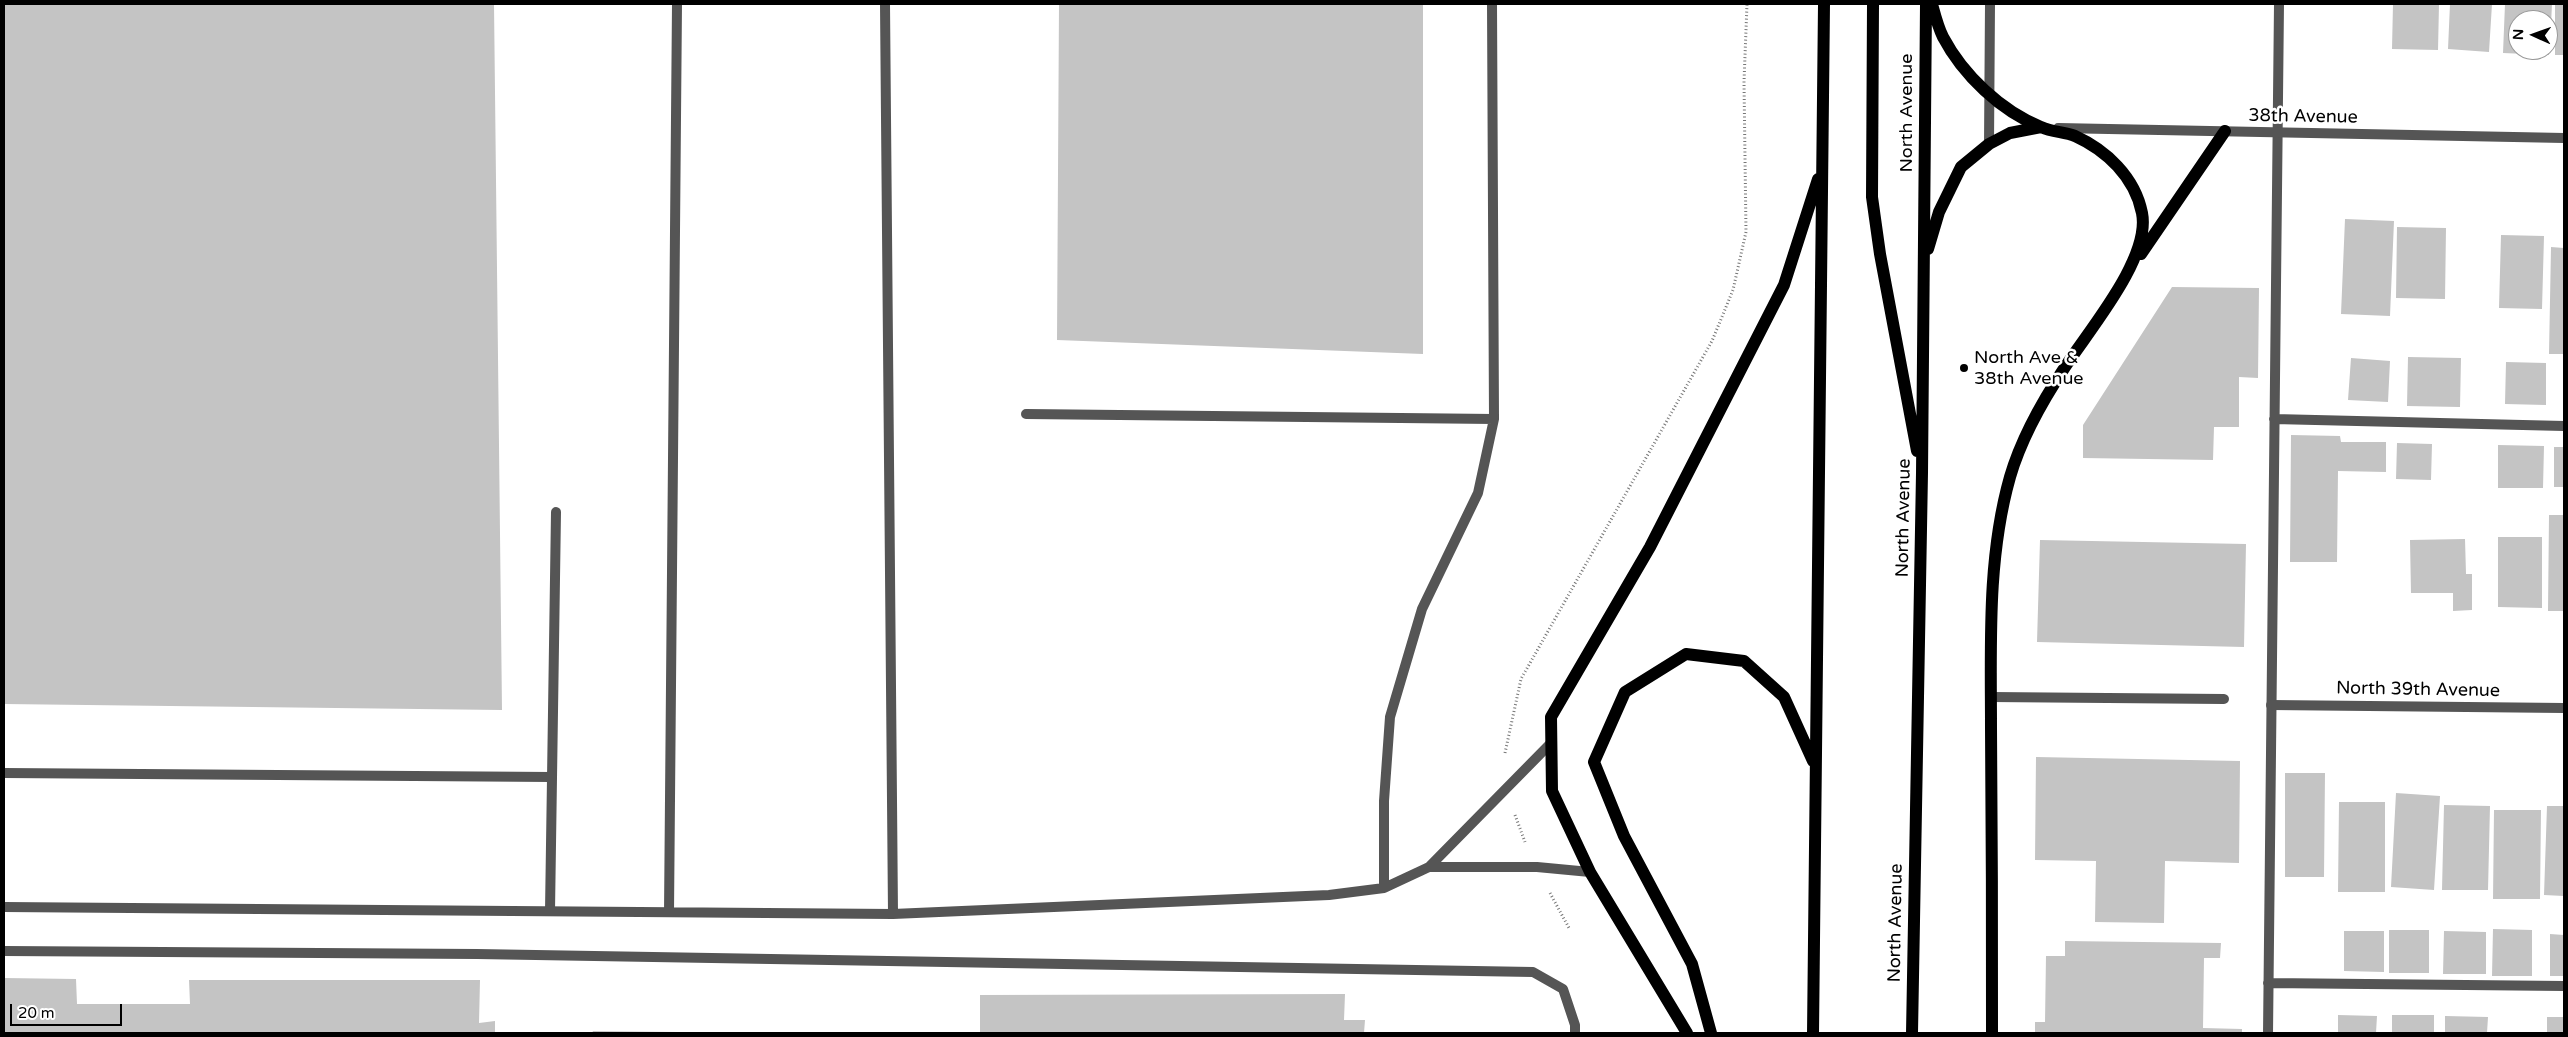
<!DOCTYPE html>
<html>
<head>
<meta charset="utf-8">
<style>
  body { margin:0 }
  #map { position:relative; width:2568px; height:1037px; overflow:hidden; background:#fff; font-family:"Varela Round",sans-serif }
  canvas { display:block }
  .frame { position:absolute; inset:0; border:5px solid #000; pointer-events:none }
  .north { position:absolute; left:2508px; top:10px; width:50px; height:50px; box-sizing:border-box; background:#fff; border:1px solid #999; border-radius:50%; rotate:272deg; font-size:14px; font-weight:700; line-height:20px; text-align:center; color:#000 }
  .north::after { content:''; display:block; margin:auto; width:18px; height:22px; background:#000; clip-path:polygon(50% 0,100% 100%,50% 72%,0 100%) }
  .scale { position:absolute; left:10px; top:1004px; width:112px; height:22px; box-sizing:border-box; border:2px solid #000; border-top:0; padding-left:6px; font-size:15px; line-height:18px; white-space:nowrap; color:#000; -webkit-text-stroke:4px #fff; paint-order:stroke }
</style>
</head>
<body>
<div id="map">
<canvas width="2568" height="1037"></canvas>
<div class="frame"></div>
<div class="north">N</div>
<div class="scale">20 m</div>
</div>
<script>
const ctx = document.querySelector('canvas').getContext('2d');
ctx.lineJoin = 'round';
function paint(path, color) {
  ctx.fillStyle = color;
  ctx.fill(path, 'evenodd');
}
function trace(path, color, width, dash) {
  ctx.strokeStyle = color;
  ctx.lineWidth = width;
  ctx.lineCap = dash ? 'butt' : 'round';
  ctx.setLineDash(dash || []);
  ctx.stroke(path);
}
function drawText(font, color, halo, rows, align = 'center') {
  ctx.font = font + ' "Varela Round",sans-serif';
  ctx.lineWidth = 5;
  ctx.setLineDash([]);
  ctx.textBaseline = 'middle';
  ctx.strokeStyle = halo;
  ctx.fillStyle = color;
  for (const [text, x, y, turn = 0] of rows) {
    ctx.save();
    ctx.translate(x, y);
    ctx.rotate((+turn || 0) * Math.PI / 180);
    ctx.textAlign = isNaN(turn) ? turn : align;
    if (halo) ctx.strokeText(text, 0, 0);
    ctx.fillText(text, 0, 0);
    ctx.restore();
  }
}
const building = new Path2D(`
  M4,4h490l8,706 -498,-6z
  M1059,4h364v350l-366,-14z
  M2393,4h46l-1,46 -46,-1z
  M2450,4h42l-3,48 -41,-3z
  M2505,4h47l-2,41 -2,-25h-30v30h31v5l-46,-2z
  M2555,4h9v51h-9z
  M2345,219l49,2 -4,95 -49,-2z
  M2397,227l49,1 -1,71 -49,-1z
  M2501,235l43,1 -2,73 -43,-1z
  M2551,247l13,1v106h-15z
  M2172,287l87,1 -1,90 -19,-1v50h-25l-1,33 -130,-2v-33z
  M2408,357l53,1 -1,49 -53,-1z
  M2351,358l39,3 -2,41 -40,-2z
  M2506,362l40,1v42l-41,-1z
  M2291,435l49,1 1,6h45v30l-48,-1 -1,91h-47z
  M2397,443l35,1 -1,36 -35,-1z
  M2498,445l46,1 -1,42h-45z
  M2554,447h10v40h-10z
  M2549,515h15v96h-16z
  M2498,537h44v71l-44,-1z
  M2465,539l1,35h6v36l-19,1v-18h-42l-1,-53z
  M2040,540l206,4 -2,103 -207,-5z
  M2036,757l204,4 -1,102 -74,-2 -1,62 -69,-1 1,-61 -61,-1z
  M2285,773h40l-1,104h-39z
  M2396,793l44,3 -6,94 -43,-3z
  M2339,802h46v90h-47z
  M2444,805l46,1 -2,84h-46z
  M2547,806h17v90l-20,-1z
  M2494,810h47l-1,89h-47z
  M2493,929l39,1v46h-40z
  M2389,930h40v43h-40z
  M2344,931h40v41l-40,-1z
  M2444,931l42,1v42h-43z
  M2550,934l14,1v41h-14z
  M2065,941l156,2 -1,15h-16l-1,70 39,1v4h-207v-11h10l1,-66h19z
  M4,978l72,1 1,25h113l-1,-24h291l-1,43 16,-2v12h-491z
  M1345,994l-1,26h21l-1,13h-384v-38z
  M2338,1015l39,1 -1,17h-38z
  M2392,1015h42v18h-42z
  M2445,1016l43,1 -1,16h-42z
  M2547,1017h17v16h-17z
  M593,1031l85,1v1h-86z`);
const path = new Path2D(`
  M1505,753l16,-74 191,-338 21,-51 13,-58 -2,-150 3,-78
  M1515,815l10,27
  M1550,893l19,35`);
const lane = new Path2D(`
  M885,4l8,910
  M1026,414l468,5 -2,-415
  M2274,419l290,7
  M4,773l547,4
  M1429,867l122,-124
  M1384,888v-87l6,-84 32,-108 56,-116 16,-74
  M4,907l889,7 436,-19 55,-7 45,-21h108l53,5
  M550,911l6,-399
  M669,912l8,-908
  M4,951l473,3 1056,18 30,17 12,36v8
  M2268,983l296,3
  M2268,1033l11,-1029`);
const street = new Path2D(`
  M2058,128l506,10
  M1989,144l1,-140
  M1991,697l233,2
  M2271,705l293,3`);
const primary = new Path2D(`
  M1873,4l-1,193 8,57 37,197
  M1932,4c3,11 6,23 11,33 20,38 58,74 98,90 11,5 23,5 34,9 31,14 60,41 67,77 9,45 -53,117 -77,154 -22,33 -44,72 -55,110 -23,81 -19,168 -19,251 1,102 1,203 1,305
  M1928,249l11,-37 22,-45 28,-23 21,-11 31,-6
  M2141,254l84,-123
  M1687,1033l-97,-161 -38,-81 -1,-74 99,-170 134,-262 34,-106
  M1711,1033l-19,-69 -68,-128 -30,-74 31,-70 61,-38 58,7 40,36 29,64
  M1813,1033l11,-1029
  M1912,1033l10,-560 4,-469`);
const markers = [
  [1964,368,5,"#000"]
];
const streetNames = [
  ["North Avenue",1907,113,-90],
  ["38th Avenue",2303,117,1],
  ["North Avenue",1904,518,-89],
  ["North 39th Avenue",2418,690,1],
  ["North Avenue",1896,923,-89]
];
const poiNames = [
  ["North Ave &",1974,358],
  ["38th Avenue",1974,379]
];
paint(building, '#c4c4c4');
trace(path, '#777', 3, [1, 2.5]);
trace(lane, '#555', 10);
trace(street, '#555', 10);
trace(primary, '#000', 12);
for (const [x, y, r, color] of markers) {
  const dot = new Path2D();
  dot.arc(x, y, r, 0, 2 * Math.PI);
  ctx.fillStyle = color;
  ctx.fill(dot);
  trace(dot, '#fff', 2);
}
drawText('18px', '#000', '#fff', streetNames);
drawText('18px', '#000', '#fff', poiNames, 'left');
</script>
</body>
</html>
